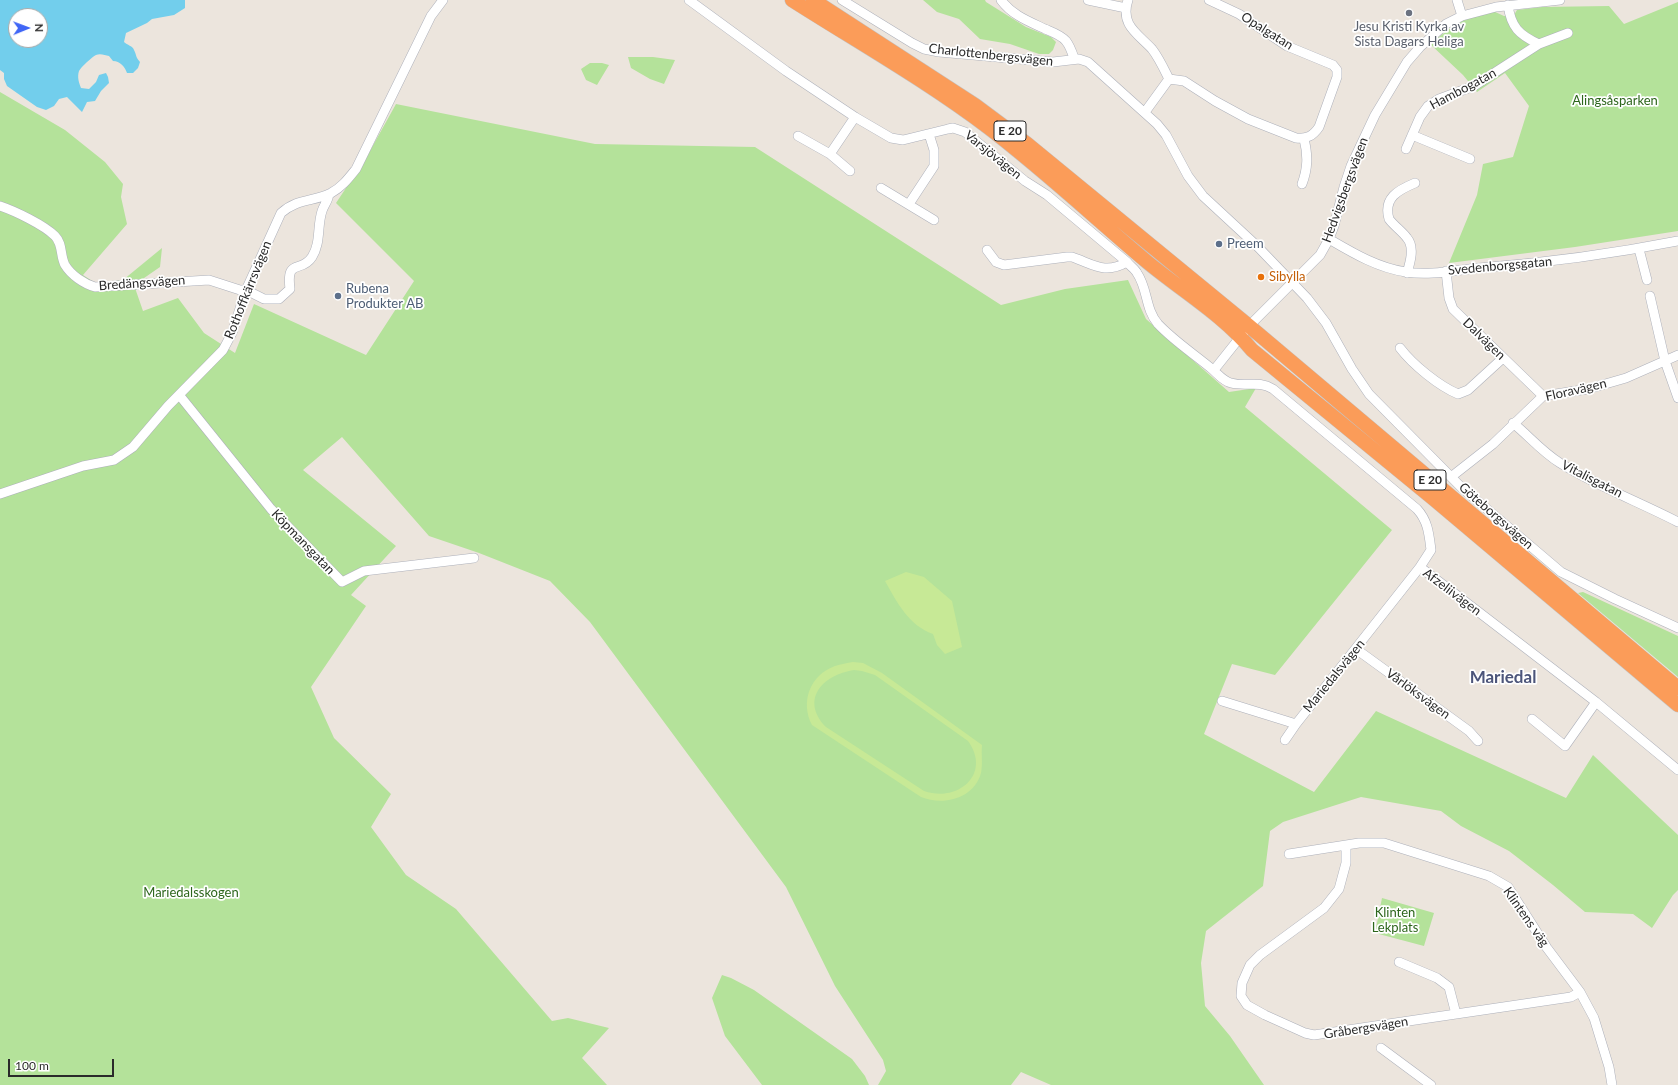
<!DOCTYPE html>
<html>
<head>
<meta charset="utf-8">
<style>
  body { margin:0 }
  #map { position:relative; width:1678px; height:1085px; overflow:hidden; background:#ece5dd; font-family:Lato,sans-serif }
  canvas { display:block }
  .north { position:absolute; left:8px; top:8px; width:40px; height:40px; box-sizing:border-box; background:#fff; border:1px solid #aaa; border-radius:50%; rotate:89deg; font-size:11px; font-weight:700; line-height:16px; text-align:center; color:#2a2a2a }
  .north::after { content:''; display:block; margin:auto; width:14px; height:18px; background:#4066f6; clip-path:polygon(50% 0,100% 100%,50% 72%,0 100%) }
  .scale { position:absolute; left:8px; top:1059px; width:106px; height:18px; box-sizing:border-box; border:2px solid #2a2a2a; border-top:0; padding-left:5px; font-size:12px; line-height:14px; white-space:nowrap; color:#2a2a2a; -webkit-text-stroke:3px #fff; paint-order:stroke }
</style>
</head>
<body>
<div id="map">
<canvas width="1678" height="1085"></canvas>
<div class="north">N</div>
<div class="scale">100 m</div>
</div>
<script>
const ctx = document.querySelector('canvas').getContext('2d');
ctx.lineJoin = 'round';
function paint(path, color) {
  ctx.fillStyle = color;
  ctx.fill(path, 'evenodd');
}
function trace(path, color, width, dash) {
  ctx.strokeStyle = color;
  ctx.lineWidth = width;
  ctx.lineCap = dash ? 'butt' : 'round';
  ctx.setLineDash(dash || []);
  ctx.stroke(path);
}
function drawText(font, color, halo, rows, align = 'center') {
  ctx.font = font + ' Lato,sans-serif';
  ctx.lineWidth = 3.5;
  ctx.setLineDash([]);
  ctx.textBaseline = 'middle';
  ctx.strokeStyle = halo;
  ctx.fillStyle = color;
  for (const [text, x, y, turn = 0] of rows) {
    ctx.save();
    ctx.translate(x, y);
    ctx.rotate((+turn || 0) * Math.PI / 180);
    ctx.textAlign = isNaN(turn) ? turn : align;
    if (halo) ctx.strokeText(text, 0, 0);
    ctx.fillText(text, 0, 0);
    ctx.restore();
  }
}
const green = new Path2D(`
  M923,0h62l1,2 40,25 25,10 5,5 -3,8 -4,4h-10l-29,-10 -30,-5 -21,-20 -22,-7z
  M1678,2v229l-103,16 -126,16 28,-68 6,-31 30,-7 16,-51 -24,-33 -28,19 -14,-17 -33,-31 1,-1 29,-22 33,-10 11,5 10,-1 3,-5 25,-3 67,-1 15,18z
  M628,57h25l22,3 -11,24 -14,-5 -19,-11z
  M590,63h12l7,2 -12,20 -11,-5 -5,-11z
  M0,92l65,38 40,32 18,22 -2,13 6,27 -44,51 14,9 26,-4 39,-32 -2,19 -26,18 9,26 35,-13 26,35 31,20 19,-49 112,51 48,-74 -78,-78 30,-45 30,-54 199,40 160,3 246,158 64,-16 63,-9 18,39 83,73 27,-4 -11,19 147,123 -117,145 -43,-11 -28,70 110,58 62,-81 190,87 27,-43 85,80v55l-5,5 -21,33 -19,-14 -48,-2 -32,-27 -44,-34 -48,-25 -20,-15 -80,-14 -78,25 -13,9 -7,55 -57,45 -5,32 4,43 25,30 34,49h-213l-30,-13 -10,13h-133l8,-14 -3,-11 -48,-74 -49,-99 -196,-265 -40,-41 -71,-28 -50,-17 -87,-99 -39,33 93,76 -45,49 15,11 -55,81 23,51 57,56 -20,33 35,48 50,34 96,112 16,-3 41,10 -27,30 25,27h-607z
  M1583,592l95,44v41l-100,-84z
  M1382,898l52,15 -10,33 -49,-13z
  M722,975l9,3 23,12 98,69 13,17 4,9h-107l-37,-49 -13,-38z`);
const pitch = new Path2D(`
  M906,572l18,5 28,24 10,46 -17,7 -8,-9 -4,-11c-25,-9 -36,-32 -48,-53z
  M853,662l10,1 19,10 100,72c-1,9 1,18 -1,28 -7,26 -38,33 -60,24l-109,-72c-12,-23 -2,-50 23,-59 6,-2 12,-3 18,-4zM854,670l8,1 13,4 93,66c24,33 -10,62 -44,50l-98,-64c-26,-27 -4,-52 28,-57z`);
const water = new Path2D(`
  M0,0h185v8l-11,7 -22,4 -5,4 -21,10 -2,9c3,3 9,4 10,8 3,6 1,6 6,12l-2,6 -5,5h-6c-2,-6 -7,-12 -14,-12l-4,-5c-4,-1 -9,-3 -13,-1 -4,2 -15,12 -17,16 -2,6 0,12 2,17l8,1 7,-7 3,-7 7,-2 2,4 1,6 -8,8 -6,10 -8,1 -5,10 -15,-15 -8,2 -5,7 -8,4 -9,-3 -30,-21 -3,-7v-6l-4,-3zM16,16h24v24h-24z`);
const minor = new Path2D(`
  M689,0l97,71 69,46 36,21 12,2 45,-11 5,-1 12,4 60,49 22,14 80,67c3,4 8,7 10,11 11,16 8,36 21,51 16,17 36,30 54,45 6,5 11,12 19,14 16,4 27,-3 42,6l144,120c11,12 12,25 14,41l-11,17 176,135 82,68
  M842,0l70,43 12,6 15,3 114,10 26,-3 9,3 69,62 9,11 22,41 15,20 54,50 50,52 19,25 26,46 17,25 92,93 100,85 54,27 63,29
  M1001,0c11,15 27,21 44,29 7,3 16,6 21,12 4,5 6,11 8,17
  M1088,0l38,8
  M1128,0c-8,25 9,33 24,49 7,9 12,20 17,30
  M1508,5c3,22 11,30 31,39l29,-11
  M1462,16l34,-9 64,-7
  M1169,79l15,2 31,20 33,18 48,19c11,1 17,-2 23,-11l18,-50v-7l-4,-5 -46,-19 -48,-32 -30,-14
  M1145,112l24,-33
  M1412,135l58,24
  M798,136l32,18 20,17
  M1406,149l14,-32 8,-11 11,-7 35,-13 65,-42
  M830,154l25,-37
  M1302,184c6,-16 6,-29 2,-45
  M881,188l53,32
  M909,204l25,-38v-16l-5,-16
  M0,206c15,5 44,19 55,30 8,8 5,20 10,29 6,10 19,19 30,22l114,-7 31,10h6l18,9h15l11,-10c-4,-32 11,-15 22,-32 9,-14 5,-31 10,-46 2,-6 6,-10 7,-17
  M1329,239c24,14 49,29 77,33 24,4 50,-2 73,-4 67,-5 133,-14 199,-27
  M1639,249l8,31
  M987,250l9,12 8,3 63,-8h5c21,7 33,18 55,5
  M1446,271l3,27 4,11 90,87
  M1407,273c3,-10 8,-26 0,-35 -5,-7 -13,-12 -18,-19 -6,-21 9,-29 26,-36
  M1650,296l15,65 13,37
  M1400,348c13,17 39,38 58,46l10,-4 35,-32
  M1214,370l35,-44 71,-71 9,-16 5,-13 10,-39 7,-21 24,-51 32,-53 13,-15 26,-23 16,-8 -5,-16
  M180,396l91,113 71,73 22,-11 110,-13
  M1513,423c16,13 29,29 47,40 37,23 79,39 118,59
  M1451,477l42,-33 50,-48 45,-7 38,-11 52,-23
  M0,494l83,-28 31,-6 19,-13 35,-41 55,-56 9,-17 14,-43 35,-77c17,-15 32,-11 50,-20 11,-6 17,-14 25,-24l75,-153 12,-16
  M1356,649l113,82 9,10
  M1222,701l74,23 124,-157
  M1532,719l33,27 31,-44
  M1285,740l11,-16
  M1346,847v16l-7,26 -15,19 -64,47 -10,10 -8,18 -1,13 6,9 18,10 40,18 9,2 257,-38 9,-5
  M1289,854l70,-11h25l105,33 19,11 39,61 33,44 14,26 15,49 3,18
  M1399,962l38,16 12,9 7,27
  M1381,1048l50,37`);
const highway = new Path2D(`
  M792,0c66,42 135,81 197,128 55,42 105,89 157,133 36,30 76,53 106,89l183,150 243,205
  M813,0l162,105 51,38 223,183 429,362`);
const markers = [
  [1409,13,4,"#6b7280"],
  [1219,244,4,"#5c6f8a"],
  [1261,277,4,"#e8710a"],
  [338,296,4,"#5c6f8a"]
];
const shields = [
  [1010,131,32],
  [1430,480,32]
];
const shieldNames = [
  ["E 20",1010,131],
  ["E 20",1430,480]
];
const worshipNames = [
  ["Jesu Kristi Kyrka av",1409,27],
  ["Sista Dagars Heliga",1409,42]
];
const streetNames = [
  ["Opalgatan",1267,31,32],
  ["Charlottenbergsvägen",991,55,6],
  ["Hambogatan",1463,89,-28],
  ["Varsjövägen",993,155,39],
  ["Hedvigsbergsvägen",1345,190,-70],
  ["Svedenborgsgatan",1500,266,-5],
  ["Bredängsvägen",142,283,-4],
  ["Rothoffkärrsvägen",248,290,-68],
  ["Dalvägen",1484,339,44],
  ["Floravägen",1576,390,-13],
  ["Vitalisgatan",1592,479,27],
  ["Göteborgsvägen",1496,516,41],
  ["Köpmansgatan",303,542,46],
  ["Afzeliivägen",1452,592,37],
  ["Mariedalsvägen",1334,676,-51],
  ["Vårlöksvägen",1418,694,36],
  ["Klintens väg",1526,917,55],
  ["Gråbergsvägen",1366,1028,-9]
];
const parkNames = [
  ["Alingsåsparken",1615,101],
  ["Mariedalsskogen",191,893],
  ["Klinten",1395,913],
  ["Lekplats",1395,928]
];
const serviceNames = [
  ["Preem",1227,244],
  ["Rubena",346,289],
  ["Produkter AB",346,304]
];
const foodNames = [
  ["Sibylla",1269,277]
];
const districtNames = [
  ["Mariedal",1503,678]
];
paint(green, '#b4e29a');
paint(pitch, '#c7e996');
paint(water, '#72ceec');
trace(minor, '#adb0ba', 10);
trace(highway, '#c3c3c3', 15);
trace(minor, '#fff', 9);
trace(highway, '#fb9c59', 14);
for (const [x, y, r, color] of markers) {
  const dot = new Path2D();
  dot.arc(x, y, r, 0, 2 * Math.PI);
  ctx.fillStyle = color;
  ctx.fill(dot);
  trace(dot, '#fff', 1.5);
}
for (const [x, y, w] of shields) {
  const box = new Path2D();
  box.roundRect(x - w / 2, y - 10, w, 20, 3);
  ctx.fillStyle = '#fff';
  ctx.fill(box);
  trace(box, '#2a2a2a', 1);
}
drawText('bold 12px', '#2a2a2a', null, shieldNames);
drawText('13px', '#5b616d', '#fff', worshipNames);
drawText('13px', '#2a2a2a', '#fff', streetNames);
drawText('13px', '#2d661c', '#fff', parkNames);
drawText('13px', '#4e5e75', '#fff', serviceNames, 'left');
drawText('13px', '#c56008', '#fff', foodNames, 'left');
drawText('bold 17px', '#4c557a', '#fff', districtNames);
</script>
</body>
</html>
